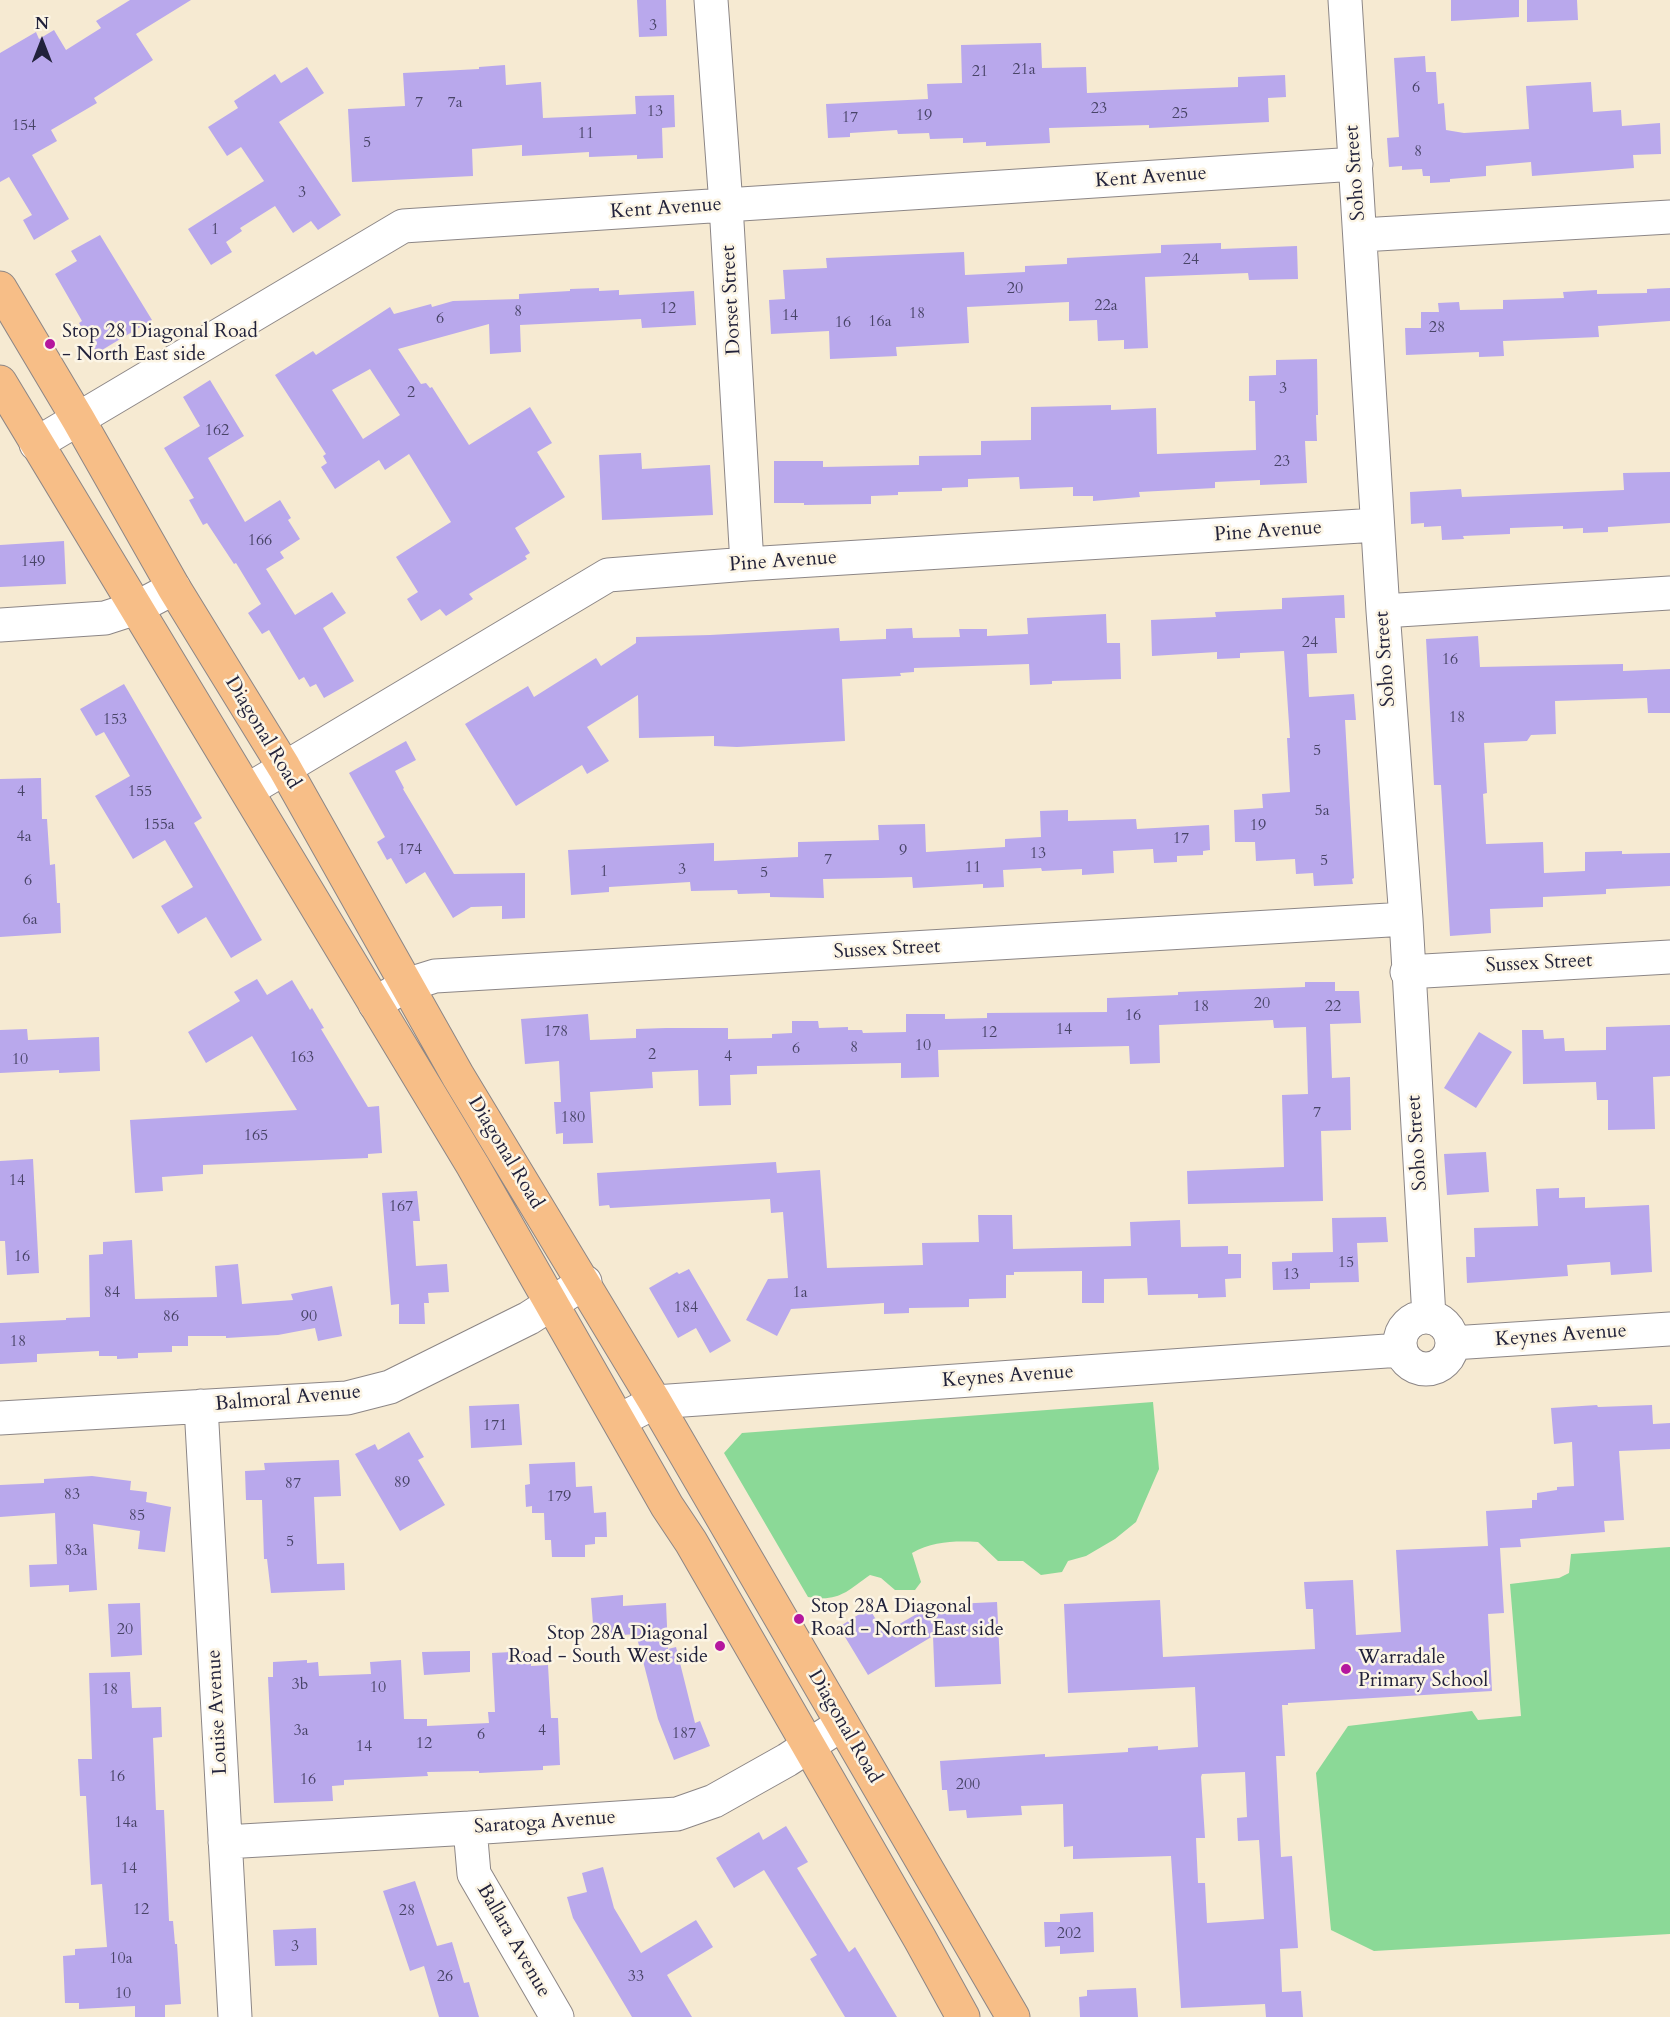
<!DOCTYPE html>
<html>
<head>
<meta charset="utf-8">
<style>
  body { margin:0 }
  #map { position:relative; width:1670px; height:2017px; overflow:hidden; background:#f6ead2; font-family:Cardo,serif }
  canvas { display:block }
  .north { position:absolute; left:12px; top:12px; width:60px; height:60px; -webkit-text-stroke:4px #fcf5e5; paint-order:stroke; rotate:0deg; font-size:16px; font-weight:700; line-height:24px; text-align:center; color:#22223b }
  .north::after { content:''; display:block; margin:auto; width:21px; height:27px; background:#22223b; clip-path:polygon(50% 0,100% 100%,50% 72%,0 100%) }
</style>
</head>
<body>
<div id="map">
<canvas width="1670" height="2017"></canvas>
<div class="north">N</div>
</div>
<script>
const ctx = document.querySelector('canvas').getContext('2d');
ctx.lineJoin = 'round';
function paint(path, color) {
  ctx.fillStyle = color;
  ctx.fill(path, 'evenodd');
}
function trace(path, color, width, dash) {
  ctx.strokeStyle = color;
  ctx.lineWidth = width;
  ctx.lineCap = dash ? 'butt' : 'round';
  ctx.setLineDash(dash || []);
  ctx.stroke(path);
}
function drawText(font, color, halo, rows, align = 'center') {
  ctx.font = font + ' Cardo,serif';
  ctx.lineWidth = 5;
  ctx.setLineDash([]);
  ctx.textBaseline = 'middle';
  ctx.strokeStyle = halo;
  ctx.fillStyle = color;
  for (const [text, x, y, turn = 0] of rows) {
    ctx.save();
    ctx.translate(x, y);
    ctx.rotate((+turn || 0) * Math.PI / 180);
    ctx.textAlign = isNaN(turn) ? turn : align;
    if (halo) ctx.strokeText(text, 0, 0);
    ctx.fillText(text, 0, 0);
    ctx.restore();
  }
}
const green = new Path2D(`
  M1153,1402l6,67 -23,53 -21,17 -29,17 -18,5 -6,11 -21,3 -18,-14h-25l-20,-19c-23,-1 -45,-1 -66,11l9,29 -6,8h-20l-14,-12 -11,-3c-24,17 -31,27 -62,22l-84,-144 18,-20z
  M1670,1547v387l-296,17 -43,-21 -15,-157 32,-47 124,-15 6,9 43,-4 -11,-132 49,-6 10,-5 2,-19z`);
const building = new Path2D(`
  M130,0h61l-55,34 17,26 -59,38 3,5 -46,27 6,11 -25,14 37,64 -35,21 -11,-20 9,-5 -23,-38 -9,5v-129l36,-21 3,7 15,-9 12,20 35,-22 -5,-7z
  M637,0h29l1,36 -28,1z
  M1451,0h68v17l-68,4z
  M1527,0h50l1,20 -51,2z
  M1041,43l1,25 44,-1 1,26 151,-6v-10l47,-2 1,22 -18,1 1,24 -120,6v-3l-100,3 1,15 -64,3v-4l-23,1v-5l-33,1 -1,-6 -31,1 -1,-4 -47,3v4l-22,1 -2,-34 102,-5 -1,-15 35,-1 -1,-38z
  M1425,56l1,16h10l2,32 6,-1 2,27 18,3 65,-4 -3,-43 65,-4 2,30 28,-2 1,16 38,-3 1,31 -28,1 1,13 -102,8 -1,-14 -45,4v10l-36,3v3l-20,1v-7h-7l-1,-7 -20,1v-4l-13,1 -2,-29 12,-1 -5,-79z
  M505,65l1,20 35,-3 2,36 93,-4 -1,-18 39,-1 1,32 -13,1 1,30 -26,1v-4l-48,2v-5l-67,4v-11l-50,4 1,27 -121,6 -4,-73 57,-3 -2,-33 76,-4v-2z
  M307,67l17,26 -45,29 62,93 -23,15 -7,-9 -18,12 -18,-27 -35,22 2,3 -16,11 6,10 -21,13 -23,-36 76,-48 -23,-34 -14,9 -19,-29 30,-19 -4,-7 41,-27 6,9z
  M100,235l52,85 -55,33 -18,-30 3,-2 -27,-47 22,-13 -6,-10z
  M1221,243v6l76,-3 1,33 -49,1 -1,-7 -103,4 3,71 -24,1v-9l-26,1 -1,-21 -28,1v-19l-102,5 2,36 -73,4 1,9 -67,3 -1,-28 -58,3 -2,-34 16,-1 -2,-29 44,-2 -1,-10 138,-6 1,23 60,-3v-6l42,-2v-6l94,-5v-8z
  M599,288v3l20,-1v5l75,-4 2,34 -54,3 -1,-9 -121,6 1,27 -31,2 -1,-30 -91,25 23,35 5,-1 4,5 2,-1 37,58 61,-38 22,36 -15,9 28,45 -50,31 15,25 -5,3 2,3 -58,35 4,5 -27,17 -6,-7 -19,12 -14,-22 11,-7 -22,-35 55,-35 -42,-68 -24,16 -6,-10 -44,29 -14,-22 6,-4 -4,-7 3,-2 -51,-79 38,-24 3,4 74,-48 4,7 37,-10 1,3 21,-6 66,-2v-5l51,-3v-2zM370,369l30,46 -37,24 -31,-49z
  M1670,288v33l-72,5 1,11 -96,4 1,15 -25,1v-5l-73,3 -1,-27h16v-16h18l-1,-9 21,-1 1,8 43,-1v-9l61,-2 -1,-6 34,-2v4l50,-1v-4z
  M1317,359l1,56h-2l1,26h-12l2,42 -47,2v-5l-45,2v6l-76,4 1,5 -47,4v-5h-20v-9l-53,2 -1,-12 -51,2v8l-26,1v3l-44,1v3l-27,1v8l-67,1v-2h-30v-42h49v6l96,-2v-9l62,-1v-14l50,-1v-33l80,-2v5l45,-2 1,46 99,-4 -1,-49h-6v-25l27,-1v-15z
  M210,380l34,56 -36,22 37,64 35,-22 11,18 -3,2 12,19 -20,13 4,6 -18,11 29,46 37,-23 14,21 -23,15 31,53 -30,17 -8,-14 -6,3 -6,-10 -5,3 -30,-50 -7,4 -14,-21 13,-9 -25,-41 -2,1 -27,-41 -4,2 -14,-25 5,-2 -30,-50 36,-22 -17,-29z
  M641,453l1,16 68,-4 3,50 -111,5 -3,-65z
  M1670,472v51l-62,4v5l-25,1v-5l-20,1v-3l-53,2v6l-47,2 1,3 -22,1 -1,-14 -17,1v-4l-13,1 -1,-32 51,-3 1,8 162,-7 -1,-17z
  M64,541l2,43 -66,3v-42z
  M1344,595l1,23h-10l2,35 -30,1 2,43 45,-3 2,26h-11l9,158 -2,1 1,5 -39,2 -1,-13 -17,1 -1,-15 -39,2 -1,-19h-20l-1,-32 29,-2 -1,-14 28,-2 -3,-54h3l-6,-87 -44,2v5l-23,1v-7l-65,4 -1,-36 65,-3 -1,-5 67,-3v-11z
  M1106,614l1,29h13l1,36 -69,2v3l-22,1 -1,-21 -115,4v4l-14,1 1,3 -59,3 3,62 -108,6 -23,-1v-10l-75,2 -1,-43 -51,32 22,34 -22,13 -5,-9 -66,41 -51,-82 63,-38 6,11 62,-39 5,8 35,-23v-6l74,-2 129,-7 1,13 46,-2v-10l26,-1 1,10 47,-1 -1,-8h28v7l41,-2 -1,-16z
  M1478,636l2,31 143,-3v7l47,-2v44h-22l-1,-15 -92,3 1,33 -25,1 -4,6 -43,2 3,50 -4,1 3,50 57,-2 1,31 41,-2v-19l37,-1v3l48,-1v33l-64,3v5l-63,3v10l-53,2 1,24 -41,3 -9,-151h-7l-8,-146z
  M124,684l78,134 -8,5 68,117 -31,18 -25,-41 -28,17 -17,-28 32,-19 -28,-47 -32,19 -38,-63 35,-20 -26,-44 -8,4 -16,-27z
  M406,741l10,19 -21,11 9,17 -1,1 51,85 71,-1v45l-23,1v-13l-31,1 -18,11 -28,-46 -19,12 -15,-26 -4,2 -10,-18 8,-5 -36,-64z
  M41,778l1,41h5l3,46 5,-1 2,39h3l1,30 -61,4v-158z
  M1068,810v11l68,-2 1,10 72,-4 1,25 -7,1v4l-26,1v6l-23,1 -1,-14 -40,2 1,22 -32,2v-6l-40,2 -1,-3 -38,2 1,17 -21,1v-4l-70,4 -1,-11 -32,1 -57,1 1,19 -54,-1v-4l-32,1 -1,-4 -46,1 -1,-9 -81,5v5l-38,3 -3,-45 146,-7v18l84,-4v-15l81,-2 -1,-15 47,-1 1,28 79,-5v-8l36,-2 -1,-26z
  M257,979l10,16 25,-15 18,30 2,-2 12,20 -3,1 47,78 11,-1 3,47 -14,1v4l-165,7v9l-41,3 1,14 -28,2 -5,-73 167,-10 -45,-74 -46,27 -18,-31 52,-31 -6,-9z
  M1305,982h30v9h24l2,32 -31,1 2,54 18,-1 1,53 -30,1 2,70 -135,3 -1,-33 97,-4 -2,-72 26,-1 -2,-67 -32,1 -1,-8 -114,5 1,38 -30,1 -1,-18 -191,4 1,27 -38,1v-15l-144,3v8l-27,1 1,30 -32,1 -1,-36 -46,2 1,16 -63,4 3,51 -30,1v-11l-7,1 -2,-32h7l-2,-41 -34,3 -4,-45 67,-5 2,26 46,-2v-9l30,-1h62v11l44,-1v-4l20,-1v-12h26l1,7 29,-1v3h14l1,3 43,-1v-18h39v5l42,-1v-5l120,-1v-14l71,-3v-3l127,-5z
  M1670,1025v51l-17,1 2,52 -47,1v-30h-11l-1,-18 -73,2 -1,-54h21l1,9 20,-1 1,13 41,-1v-23z
  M27,1029l1,11 71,-3 1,34 -41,2v-3l-59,3v-43z
  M1479,1032l33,20 -36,56 -32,-20z
  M1486,1152l3,40 -42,3 -3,-41z
  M33,1159l6,114 -32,2 -2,-34h-5v-80z
  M776,1162l1,11 43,-3 7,98 96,-3 -1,-22 57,-1 -1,-27h34l1,34 118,-3 -1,-24 50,-2 1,27 47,-1v8h13v24l-16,1 1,18 -28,1v-4l-50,1 -1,-17 -43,1v24h-22v-32l-68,1v3h-8v23l-37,1v8l-60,1v5l-25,1v-11l-93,6 -14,27 -31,-16 22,-41 20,-1 -5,-66 -12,1 -1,-14 -160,9 -1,-3 -10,1 -2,-33z
  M1559,1188v10l26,-1v11l64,-3 3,67 -41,3 -1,-13 -43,3 1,11 -101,7 -1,-26h9l-1,-29 64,-2 -2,-37z
  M417,1191l3,30h-7l3,45 31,-2 2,28 -21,1 1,10h-5l1,21h-26v-20l-8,1 -9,-112z
  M1386,1217l2,25 -31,1 2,39 -49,1v6l-37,1 -1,-28 20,-1v-8l41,-1 -1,-34z
  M132,1240l3,59 82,-2 -2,-31 23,-2 4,40 51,-4 -2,-6 41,-8 10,50 -24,5 -3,-13 -37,7 -52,3v-2h-38v10h-16v6l-34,1v5l-21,1v-3h-18v-5l-62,3v8l-37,2v-41l66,-3v-2l24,-1 -1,-62 14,-1v-12z
  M689,1269l42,72 -21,12 -14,-25 -18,10 -29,-50 28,-16 2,2z
  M519,1404l3,41 -51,3 -2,-42z
  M1597,1405l1,2 54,-2 1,19 17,-1v26l-51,2 5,69 -20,1 1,11 -85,7 1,8 -21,1 4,65 -16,1 4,77 -204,12v2h-6l3,51h-9l5,101 11,-1 6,92 -18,1 2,43 19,-1 2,26h-37l-1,-13 -84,4 -10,-152 -98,3v-13l-9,1 -1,-43 -42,2 1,9 -55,3 -1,-8 -17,1 -2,-21h-5l-2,-29 105,-7v3l83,-5v-4l30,-2v4l40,-3 -3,-60 -127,6 -4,-89 96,-4 3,57 152,-8 -2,-40h-7l-2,-27 49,-2 3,55 45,-3 -5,-82 92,-4 -2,-35 46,-3v-8h5v-7l20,-3v-3l17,-1 -2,-44 -18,2 -3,-36zM1245,1772l2,45 -10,1 1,23 21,-1 5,79 -57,4 -2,-40h-7l-2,-45h9l-4,-61 1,-3z
  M409,1432l15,25 -6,3 27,45 -45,26 -45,-77 20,-10 3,6z
  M339,1460l2,36 -27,1 3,67 27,-1 1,27 -74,3 -4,-34h-3l-2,-59h-16l-1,-29 20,-1 -1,-7z
  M575,1462l1,25 16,-1 2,27 12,-1 1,25h-12v7l-10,1v12h-33l-1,-17h-6l-1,-27h-12v-7l-6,1 -1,-22 5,-1 -1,-20z
  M92,1476l39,5 -1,9 17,2 -1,10 25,5 -6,45 -27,-3 2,-18 -47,-7 4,66 -28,2v-7l-39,2 -1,-22 28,-1 -2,-51 -55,4v-32l44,-2v-4z
  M623,1595v11l43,-3 2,46 8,-2 19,76 5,-2 10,25 -36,14 -16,-41 -22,-85 -42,3 -3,-39z
  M997,1602l4,82 -66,3 -2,-51 -65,39 -29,-48 30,-19 15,25 48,-28z
  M140,1603l2,52 -31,2 -3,-53z
  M470,1651v21l-46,3 -2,-23z
  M531,1651v15l17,-1 3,53h7l2,47 -17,1v4l-64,3v-2l-52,1 1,4 -84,4v5l-12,1 1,15 -59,2 -6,-126h5v-15l34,-2v3l11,-1 1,14 52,-2 -1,-12 31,-2 3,59h23v7l62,-3 -1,-11h7l-3,-59z
  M130,1672l2,36 29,-1 1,30 -9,1 3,72h8l5,111h4l2,23h2l4,60 -16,1v12h-30v-11l-56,3v-6h-14l-2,-47 12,-1v-6l32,-2 -5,-63 -11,1 -5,-89h-6l-2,-37h14l-3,-86z
  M786,1826l22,36 -11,6 52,84 6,-5 42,70h-52l-35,-58 7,-4 -53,-85 -30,18 -18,-30 43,-26 4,8z
  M603,1867l11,41 27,45 55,-33 17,27 -46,28 25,42h-60l-59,-99 -6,-21 20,-5 -5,-19z
  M415,1881l22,65 15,-4 12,41 5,-1 10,35h-40l-15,-51 -14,5 -27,-80z
  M1093,1912l1,40 -34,2v-8l-15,1 -1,-25h16v-8z
  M316,1928l1,37 -42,1 -2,-36z
  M1136,1988l2,29h-58l-1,-20 8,-1v-6z`);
const minor = new Path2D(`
  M711,0l15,205 21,359
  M1345,0l38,611 23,308 23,398
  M1361,235l309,-18
  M36,444l367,-218 953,-62
  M1383,611l287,-18
  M0,625l105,-7 31,-10 38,-20
  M248,790l360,-215 139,-11 630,-39
  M1407,972l263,-15
  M375,1004l31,-19 29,-9 971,-57
  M1400 1343a26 26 0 1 1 52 0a26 26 0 1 1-52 0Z
  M1452,1343l218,-14
  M201,1406l34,611
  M0,1418l347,-20 43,-11 139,-69 56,-36
  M620,1420l35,-18 746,-52
  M470,1828l4,46 83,143
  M225,1842l245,-14 207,-14 37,-13 73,-41 55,-36`);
const major = new Path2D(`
  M0,288l78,131 96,169 110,179 174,309 197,326 358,615
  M0,382l473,784 194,340 24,36 229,397 43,78`);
const markers = [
  [50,344,6,"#b5179e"],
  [799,1619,6,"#b5179e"],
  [720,1646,6,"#b5179e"],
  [1346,1669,6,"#b5179e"]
];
const numberNames = [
  ["3",653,26],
  ["21a",1024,70],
  ["21",980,72],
  ["6",1416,88],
  ["7",419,103],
  ["7a",455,103],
  ["23",1099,109],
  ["13",655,112],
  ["25",1180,114],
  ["19",924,116],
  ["17",850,118],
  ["154",24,126],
  ["11",586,134],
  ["5",367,143],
  ["8",1418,152],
  ["3",302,193],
  ["1",215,230],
  ["24",1191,260],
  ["20",1015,289],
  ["22a",1106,306],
  ["12",668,309],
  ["8",518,312],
  ["18",917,314],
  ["14",790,316],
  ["6",440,319],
  ["16a",880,322],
  ["16",843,323],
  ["28",1437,328],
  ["3",1283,389],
  ["2",411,393],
  ["162",217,431],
  ["23",1282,462],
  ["166",260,541],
  ["149",33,562],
  ["24",1310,643],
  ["16",1450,660],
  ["18",1457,718],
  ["153",115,720],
  ["5",1317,751],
  ["4",21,792],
  ["155",140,792],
  ["5a",1322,811],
  ["155a",159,825],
  ["19",1258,826],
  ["4a",24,837],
  ["17",1181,839],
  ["174",410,850],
  ["9",903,851],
  ["13",1038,854],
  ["7",828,860],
  ["5",1324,861],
  ["11",973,868],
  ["3",682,870],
  ["1",604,872],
  ["5",764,873],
  ["6",28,881],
  ["6a",30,920],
  ["20",1262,1004],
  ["18",1201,1007],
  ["22",1333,1007],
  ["16",1133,1016],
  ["14",1064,1030],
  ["178",556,1032],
  ["12",989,1033],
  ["10",923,1046],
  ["8",854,1048],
  ["6",796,1049],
  ["2",652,1055],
  ["4",728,1057],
  ["163",302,1058],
  ["10",20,1060],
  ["7",1317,1113],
  ["180",573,1118],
  ["165",256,1136],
  ["14",17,1181],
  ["167",401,1207],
  ["16",22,1257],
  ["15",1346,1263],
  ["13",1291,1275],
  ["84",112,1293],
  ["1a",800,1293],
  ["184",686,1308],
  ["86",171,1317],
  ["90",309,1317],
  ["18",18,1342],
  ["171",495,1426],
  ["89",402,1483],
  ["87",293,1484],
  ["83",72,1495],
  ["179",559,1497],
  ["85",137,1516],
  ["5",290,1542],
  ["83a",76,1551],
  ["20",125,1630],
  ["3b",300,1685],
  ["10",378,1688],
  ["18",110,1690],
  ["3a",301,1731],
  ["4",542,1731],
  ["187",684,1734],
  ["6",481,1735],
  ["12",424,1744],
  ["14",364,1747],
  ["16",117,1777],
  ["16",308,1780],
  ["200",968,1785],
  ["14a",126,1823],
  ["14",129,1869],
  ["12",141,1910],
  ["28",407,1911],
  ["202",1069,1934],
  ["3",295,1947],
  ["10a",121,1959],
  ["26",445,1977],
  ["33",636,1977],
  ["10",123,1994]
];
const streetNames = [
  ["Soho Street",1356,173,-94],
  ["Kent Avenue",1151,178,-4],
  ["Kent Avenue",666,209,-4],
  ["Dorset Street",732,300,-93],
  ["Pine Avenue",1268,532,-4],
  ["Pine Avenue",783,562,-4],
  ["Soho Street",1386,659,-94],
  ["Diagonal Road",262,733,59],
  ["Sussex Street",887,950,-3],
  ["Sussex Street",1539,964,-3],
  ["Soho Street",1418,1143,-94],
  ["Diagonal Road",505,1153,59],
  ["Keynes Avenue",1561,1336,-4],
  ["Keynes Avenue",1008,1377,-4],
  ["Balmoral Avenue",288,1399,-5],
  ["Louise Avenue",218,1712,-93],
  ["Diagonal Road",844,1727,60],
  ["Saratoga Avenue",545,1823,-4],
  ["Ballara Avenue",513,1941,60]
];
const poiNames = [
  ["Stop 28 Diagonal Road",62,332],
  ["- North East side",62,355],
  ["Stop 28A Diagonal",811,1607],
  ["Road - North East side",811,1630],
  ["Stop 28A Diagonal",708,1634,"right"],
  ["Road - South West side",708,1657,"right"],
  ["Warradale",1358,1658],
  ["Primary School",1358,1681]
];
paint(green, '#8bd997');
paint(building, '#b9a8ec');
trace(minor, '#8c8686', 35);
trace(major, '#8c8686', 35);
trace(minor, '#fff', 33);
trace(major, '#f7be87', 33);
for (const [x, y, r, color] of markers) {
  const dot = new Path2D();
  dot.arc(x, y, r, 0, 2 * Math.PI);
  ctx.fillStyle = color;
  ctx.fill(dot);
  trace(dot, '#fcf5e5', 2);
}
drawText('16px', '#484467', null, numberNames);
drawText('20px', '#22223b', '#fcf5e5', streetNames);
drawText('20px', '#22223b', '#fcf5e5', poiNames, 'left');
</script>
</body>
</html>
